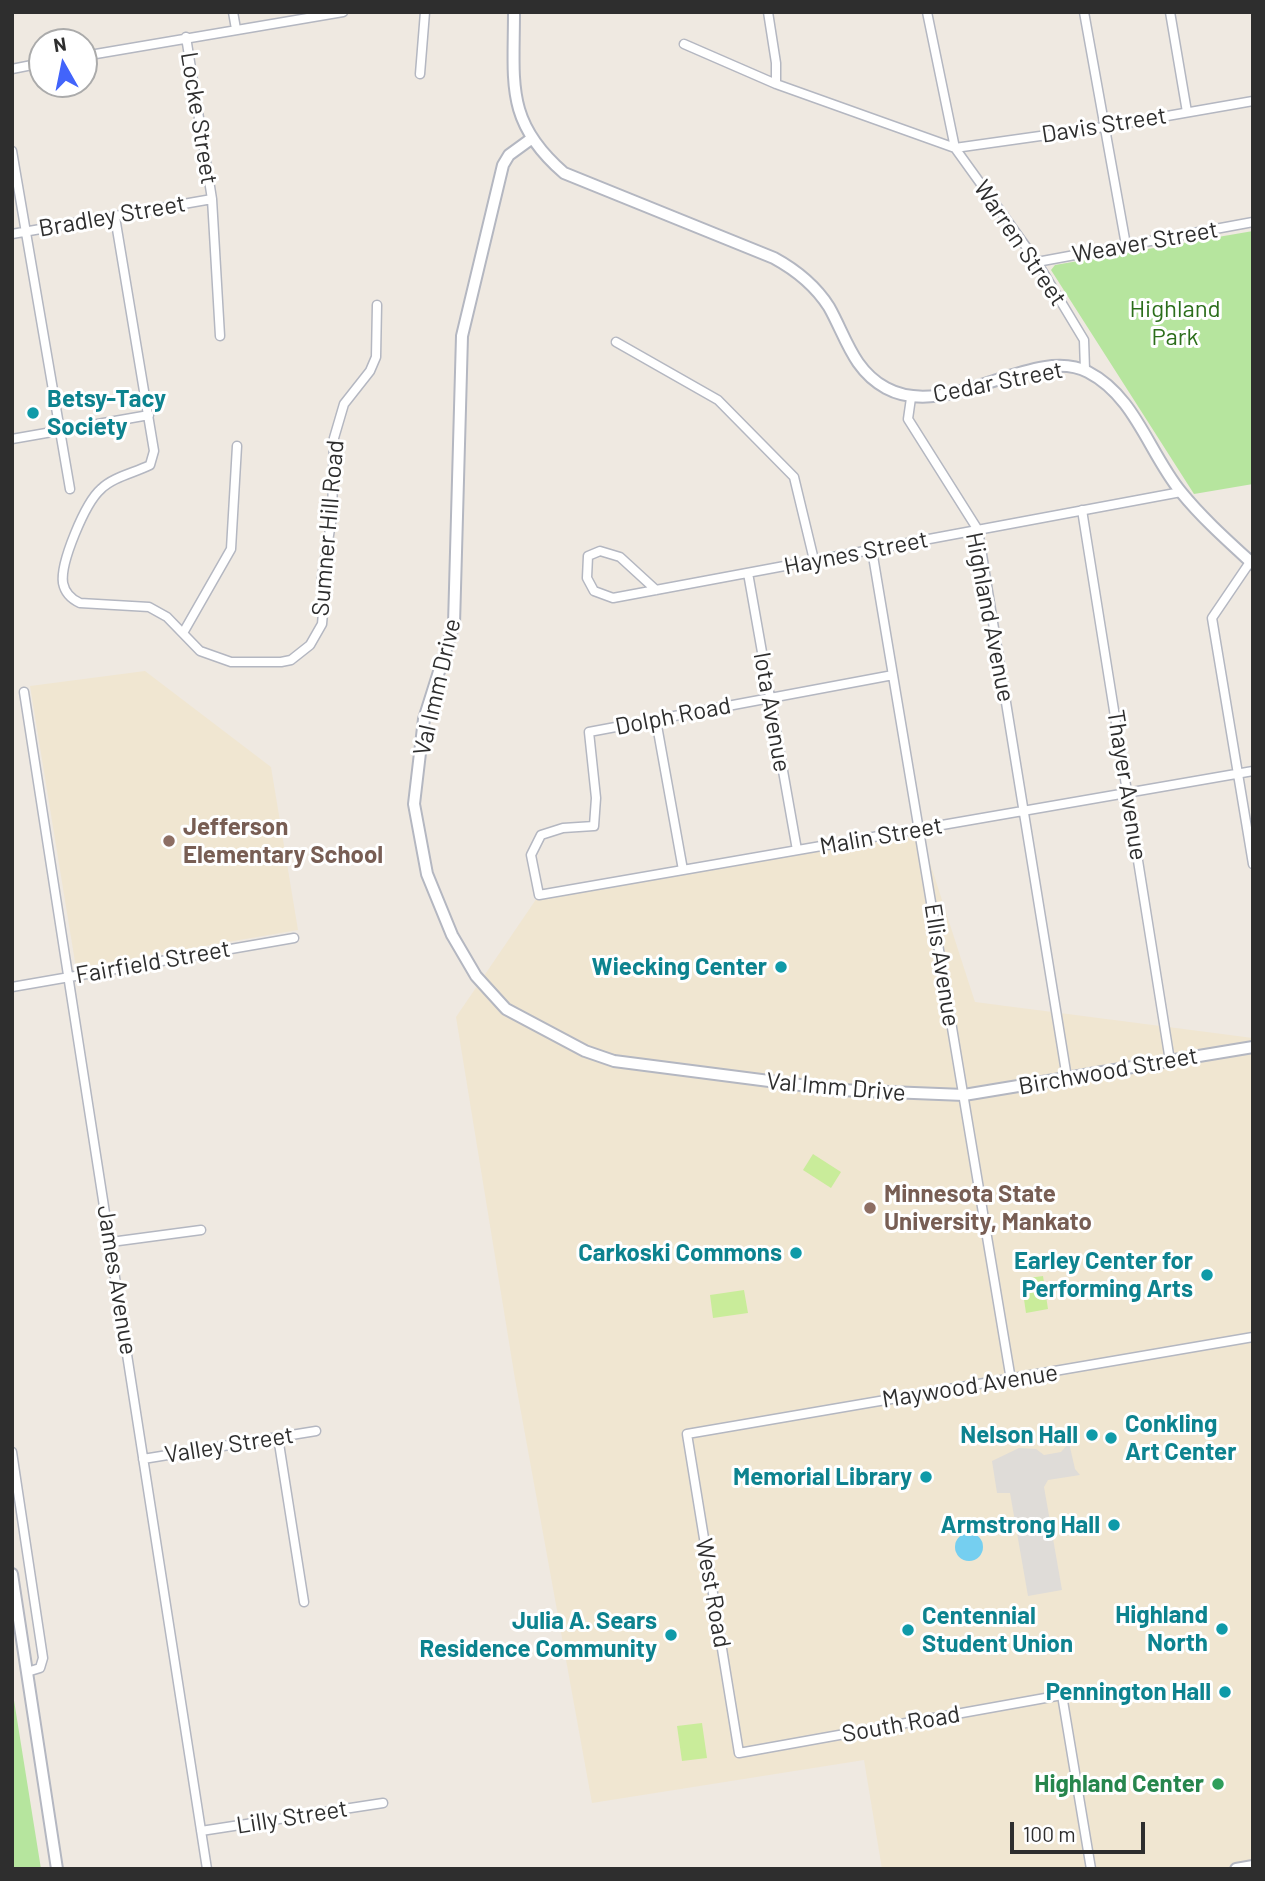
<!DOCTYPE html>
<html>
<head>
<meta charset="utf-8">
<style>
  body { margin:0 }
  #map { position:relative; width:1265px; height:1881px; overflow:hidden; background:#efe9e1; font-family:Barlow,sans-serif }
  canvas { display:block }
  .frame { position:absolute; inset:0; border:14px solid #2e2e2e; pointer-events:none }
  .north { position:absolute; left:28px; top:28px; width:70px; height:70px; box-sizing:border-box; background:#fff; border:2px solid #ababab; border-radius:50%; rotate:351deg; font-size:19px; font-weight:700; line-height:28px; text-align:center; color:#2e2e2e }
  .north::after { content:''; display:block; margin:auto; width:24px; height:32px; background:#4264fb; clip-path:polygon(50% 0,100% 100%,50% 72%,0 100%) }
  .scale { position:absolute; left:1010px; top:1822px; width:135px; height:32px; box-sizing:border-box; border:4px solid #2e2e2e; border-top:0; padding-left:9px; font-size:21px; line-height:24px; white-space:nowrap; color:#2e2e2e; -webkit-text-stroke:5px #fff; paint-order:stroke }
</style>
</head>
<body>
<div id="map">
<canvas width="1265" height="1881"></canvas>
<div class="frame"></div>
<div class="north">N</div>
<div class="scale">100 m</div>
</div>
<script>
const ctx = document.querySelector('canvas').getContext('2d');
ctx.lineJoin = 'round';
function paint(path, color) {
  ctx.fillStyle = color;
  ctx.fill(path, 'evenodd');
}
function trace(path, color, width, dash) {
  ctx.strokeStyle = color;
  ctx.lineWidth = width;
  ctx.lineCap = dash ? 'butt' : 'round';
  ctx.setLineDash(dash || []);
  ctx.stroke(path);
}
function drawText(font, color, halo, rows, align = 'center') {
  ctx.font = font + ' Barlow,sans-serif';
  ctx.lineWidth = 6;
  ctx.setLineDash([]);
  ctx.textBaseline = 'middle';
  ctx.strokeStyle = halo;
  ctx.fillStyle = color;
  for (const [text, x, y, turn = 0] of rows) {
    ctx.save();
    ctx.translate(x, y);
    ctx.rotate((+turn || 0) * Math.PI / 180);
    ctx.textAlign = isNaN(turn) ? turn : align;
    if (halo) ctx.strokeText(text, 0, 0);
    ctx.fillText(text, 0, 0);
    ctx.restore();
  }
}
const education = new Path2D(`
  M145,671l126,96 27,163 -222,38 -46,-282z
  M919,829l56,173 278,36v831h-371l-18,-109 -272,43 -77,-424 -59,-362 83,-122z`);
const green = new Path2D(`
  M1253,231v253l-59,10 -143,-224 4,-5z
  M12,1688l29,181h-29z`);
const pitch = new Path2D(`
  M813,1154l28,18 -10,16 -28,-18z
  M1043,1276l5,33 -22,4 -5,-34z
  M744,1290l4,23 -35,5 -3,-23z
  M702,1723l5,35 -25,3 -5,-35z`);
const plaza = new Path2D(`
  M1069,1443l6,26 5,6 -32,5 -4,7 18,103 -34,6 -18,-103h-13l-5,-32 27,-13 17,1 8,6 17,-3z`);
const water = new Path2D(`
  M955 1547a14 14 0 1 1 28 0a14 14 0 1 1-28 0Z`);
const street = new Path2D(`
  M233,12l3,17
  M768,12l8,51v21
  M927,12l28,136 149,-21 149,-26
  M1084,12l42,233
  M1170,12l17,100
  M186,37l26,162 8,137
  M684,44l92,40 179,64 82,114 47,78 1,30
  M84,56l259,-44
  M12,69l30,-6
  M420,74l5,-62
  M12,151l58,338
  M115,217l39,234 -4,14c-16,8 -37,12 -49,24 -16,14 -41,74 -38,94 2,10 8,16 17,20l69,4 18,10 33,34 31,11h50l10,-2 19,-15 12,-21 1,-11 -1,-36 10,-60 2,-79 10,-34 26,-33 6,-14 1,-52
  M12,234l200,-35
  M1037,262l216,-40
  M616,342l102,58 76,77 20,83
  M911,398l-3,21 70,111 89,548
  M12,439l137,-24
  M1082,510l88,551
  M872,550l139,830
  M1250,562l-38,56 41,246
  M748,573l49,277
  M656,590l-36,-33 -20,-6 -12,5 -1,22 7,13 19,7 568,-106
  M183,633l48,-84 6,-103
  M893,675l-304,57 7,66 -2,28 -31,2 -22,7 -10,20 8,40 714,-124
  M24,692l183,1177
  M656,720l27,150
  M12,987l282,-49
  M111,1242l90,-12
  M278,1437l26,165
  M12,1452l31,206 -3,10 -13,4
  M143,1459l173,-28
  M201,1831l182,-28
  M1091,1869l-29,-174 -323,58 -52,-319 566,-97`);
const secondary = new Path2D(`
  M514,12c0,72 -9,110 50,161l210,85c22,12 41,27 55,49 17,30 24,63 57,81 62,34 147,-44 202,-16 47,24 61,81 93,120 21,26 48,50 72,72
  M531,139l-22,16 -6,10 -41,171 -8,288 -30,95 -10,85 13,70 25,61 24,41 30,33 79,42 29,10 225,29 125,5 289,-48
  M12,1574l45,295
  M1236,1869l17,-3`);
const markers = [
  [33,413,7,"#0f9aa8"],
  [169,841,7,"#8d6e63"],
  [781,967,7,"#0f9aa8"],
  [870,1208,7,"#8d6e63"],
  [796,1253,7,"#0f9aa8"],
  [1207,1275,7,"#0f9aa8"],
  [1092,1435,7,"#0f9aa8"],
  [1111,1438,7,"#0f9aa8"],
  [926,1477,7,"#0f9aa8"],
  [1114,1525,7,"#0f9aa8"],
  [1222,1629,7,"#0f9aa8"],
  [908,1630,7,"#0f9aa8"],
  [671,1635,7,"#0f9aa8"],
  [1225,1692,7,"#0f9aa8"],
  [1218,1784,7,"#2e9e5b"]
];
const streetNames = [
  ["Locke Street",199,118,81],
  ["Davis Street",1104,125,-9],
  ["Bradley Street",112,216,-10],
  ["Weaver Street",1145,242,-10],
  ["Warren Street",1020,243,56],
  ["Cedar Street",998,382,-11],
  ["Sumner Hill Road",328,528,-85],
  ["Haynes Street",856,553,-11],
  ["Highland Avenue",990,617,79],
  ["Val Imm Drive",437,687,-77],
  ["Iota Avenue",772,712,80],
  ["Dolph Road",673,716,-11],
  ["Thayer Avenue",1127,785,81],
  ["Malin Street",881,836,-10],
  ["Fairfield Street",153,962,-10],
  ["Ellis Avenue",942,965,81],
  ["Birchwood Street",1108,1071,-10],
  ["Val Imm Drive",836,1087,5],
  ["James Avenue",117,1280,81],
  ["Maywood Avenue",970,1386,-9],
  ["Valley Street",229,1445,-9],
  ["West Road",713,1593,80],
  ["South Road",901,1724,-10],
  ["Lilly Street",292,1817,-9]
];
const parkNames = [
  ["Highland",1175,309],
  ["Park",1175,337]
];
const cultureNames = [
  ["Betsy-Tacy",47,399,"left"],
  ["Society",47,427,"left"],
  ["Wiecking Center",767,967],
  ["Carkoski Commons",782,1253],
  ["Earley Center for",1193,1261],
  ["Performing Arts",1193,1289],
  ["Conkling",1125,1424,"left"],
  ["Art Center",1125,1452,"left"],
  ["Nelson Hall",1078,1435],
  ["Memorial Library",912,1477],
  ["Armstrong Hall",1100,1525],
  ["Highland",1208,1615],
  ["North",1208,1643],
  ["Centennial",922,1616,"left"],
  ["Student Union",922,1644,"left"],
  ["Julia A. Sears",657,1621],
  ["Residence Community",657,1649],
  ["Pennington Hall",1211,1692]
];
const educationNames = [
  ["Jefferson",183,827],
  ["Elementary School",183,855],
  ["Minnesota State",884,1194],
  ["University, Mankato",884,1222]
];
const leisureNames = [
  ["Highland Center",1204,1784]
];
paint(education, '#f0e6d1');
paint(green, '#b6e59e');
paint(pitch, '#c9ec9a');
paint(plaza, '#dfdcd8');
paint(water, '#75cff0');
trace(street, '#b4b7c1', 11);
trace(secondary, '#b4b7c1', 14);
trace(street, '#fff', 8);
trace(secondary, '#fff', 10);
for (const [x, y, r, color] of markers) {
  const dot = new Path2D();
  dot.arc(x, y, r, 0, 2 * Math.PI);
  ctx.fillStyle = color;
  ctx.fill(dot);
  trace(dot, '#fff', 2.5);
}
drawText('24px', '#2e2e2e', '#fff', streetNames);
drawText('24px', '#2c6e1b', '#fff', parkNames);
drawText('bold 24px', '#0d838f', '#fff', cultureNames, 'right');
drawText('bold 24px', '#785e54', '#fff', educationNames, 'left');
drawText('bold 24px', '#27864d', '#fff', leisureNames, 'right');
</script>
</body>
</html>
